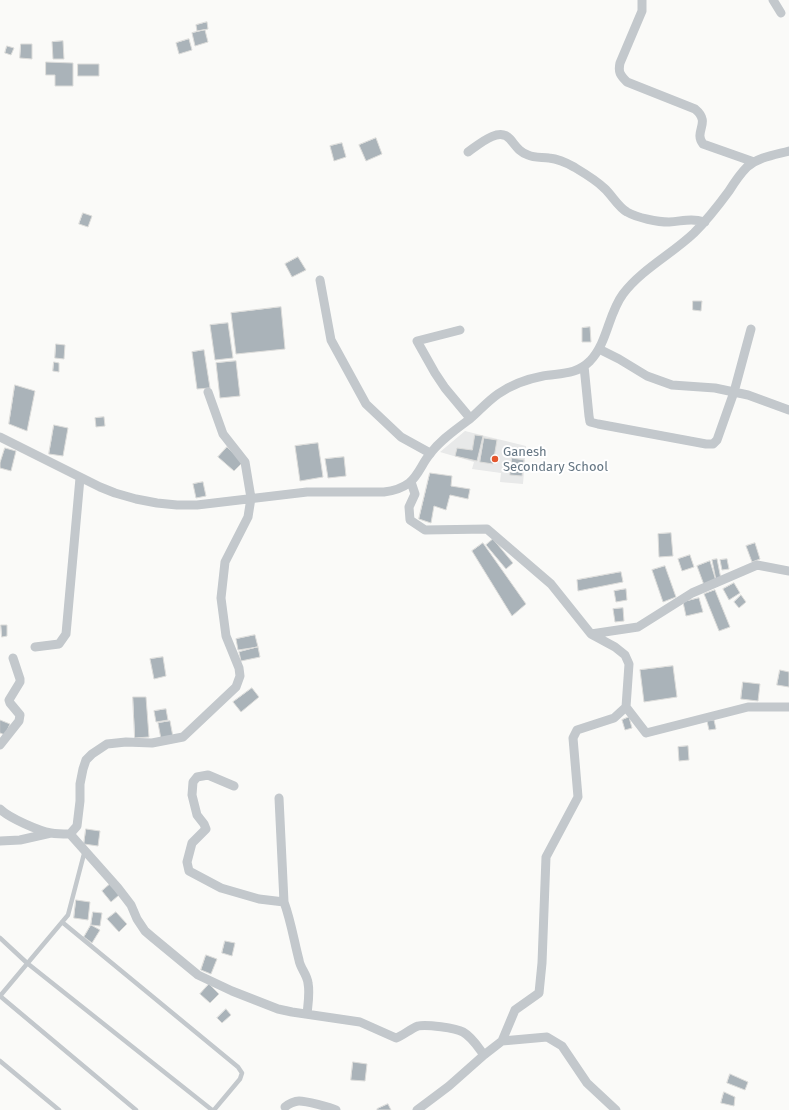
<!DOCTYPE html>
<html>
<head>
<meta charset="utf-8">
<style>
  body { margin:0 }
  canvas { display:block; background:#fafaf8 }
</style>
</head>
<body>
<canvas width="789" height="1110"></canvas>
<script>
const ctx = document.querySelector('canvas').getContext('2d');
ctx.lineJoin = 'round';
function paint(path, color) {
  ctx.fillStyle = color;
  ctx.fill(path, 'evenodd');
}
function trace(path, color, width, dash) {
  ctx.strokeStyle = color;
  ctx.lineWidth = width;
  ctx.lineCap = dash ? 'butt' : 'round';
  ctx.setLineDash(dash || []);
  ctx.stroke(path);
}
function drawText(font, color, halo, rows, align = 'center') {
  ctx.font = font + ' "Fira Sans",sans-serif';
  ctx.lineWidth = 4;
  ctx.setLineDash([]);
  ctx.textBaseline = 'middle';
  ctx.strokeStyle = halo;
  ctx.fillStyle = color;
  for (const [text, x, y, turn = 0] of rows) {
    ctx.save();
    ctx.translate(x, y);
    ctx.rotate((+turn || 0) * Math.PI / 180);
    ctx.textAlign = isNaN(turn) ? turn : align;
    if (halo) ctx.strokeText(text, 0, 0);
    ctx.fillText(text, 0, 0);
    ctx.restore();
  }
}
const built = new Path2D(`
  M465,431l61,15 -3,38 -23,-2 1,-9 -29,-4 2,-7 -34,-10z`);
const building = new Path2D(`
  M207,22l1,7 -11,2 -1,-6z
  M205,30l3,12 -13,4 -3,-13z
  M189,39l3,11 -13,4 -3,-11z
  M63,41l1,18h-11l-1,-17z
  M21,44h11v15l-12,-1z
  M7,46l7,2 -3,7 -6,-2z
  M46,62l27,1v23h-18v-11h-9z
  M78,64h21v12h-21z
  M376,138l6,16 -16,7 -7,-16z
  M342,143l4,14 -12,4 -4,-15z
  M83,213l9,3 -4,11 -9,-3z
  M298,257l8,13 -14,7 -7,-13z
  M693,301h9l-1,10 -8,-1z
  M281,307l4,42 -49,5 -5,-41z
  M228,323l5,35 -18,2 -5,-35z
  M590,327l1,15h-9v-14z
  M56,344l9,1 -1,14 -9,-1z
  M204,350l6,38 -13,1 -5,-37z
  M236,361l4,35 -20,2 -4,-35z
  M54,362l5,1v9l-6,-1z
  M15,385l20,6 -8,40 -18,-7z
  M104,417l1,9 -9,1 -1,-9z
  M54,425l14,3 -5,28 -14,-2z
  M475,435l8,1 -6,25 -22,-5 2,-8 15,2z
  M484,438l13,2 -4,24 -13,-2z
  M318,443l5,34 -23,4 -5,-35z
  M227,447l16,15 -9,9 -16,-14z
  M5,448l11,3 -5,20 -11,-3v-5z
  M344,457l2,19 -18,2 -3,-19z
  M512,458l12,2 -2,16 -12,-1z
  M430,473l22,3 -1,10 19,3 -2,10 -18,-4 -4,15 -12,-4 -3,17 -12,-4z
  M203,482l3,14 -10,2 -3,-14z
  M671,533l2,23 -14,1 -1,-23z
  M493,539l20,24 -7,6 -20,-24z
  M483,543l43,61 -14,12 -40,-65z
  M755,543l5,16 -8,3 -6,-16z
  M690,555l4,12 -12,4 -4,-12z
  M717,559l4,20 -5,1 -4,-20z
  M727,559l2,10 -7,1 -2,-10z
  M710,561l6,20 -12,4 -7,-19z
  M665,566l11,31 -13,5 -11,-32z
  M621,572l2,10 -45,9 -1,-11z
  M734,583l6,10 -11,7 -6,-11z
  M626,589l1,11 -11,2 -2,-11z
  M715,590l15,37 -11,4 -15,-37z
  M741,595l5,7 -7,6 -5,-6z
  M699,598l4,14 -17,4 -3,-14z
  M623,608l1,13 -9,1 -2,-13z
  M1,625h6v11l-5,1z
  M255,635l3,12 -20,3 -2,-11z
  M258,647l2,10 -19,4 -2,-9z
  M163,657l3,19 -12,3 -4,-20z
  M673,666l4,31 -33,5 -4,-32z
  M780,670l9,2v15l-12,-2z
  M743,682l17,2 -2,17 -17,-2z
  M252,688l7,9 -18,15 -8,-10z
  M133,697h13l3,40 -14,1z
  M166,709l2,11 -12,2 -2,-11z
  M629,717l3,11 -7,2 -3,-10z
  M0,720l10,4 -5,11 -5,-2z
  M714,720l2,9 -7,1 -2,-9z
  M170,721l3,16 -12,2 -3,-16z
  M688,746l1,14 -10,1 -1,-14z
  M86,829l14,2 -2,15 -14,-2z
  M110,884l9,11 -8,7 -9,-11z
  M76,900l14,2 -2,18 -14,-2z
  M93,912l9,1 -2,13 -9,-1z
  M116,912l11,12 -8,8 -12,-13z
  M91,925l9,5 -8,13 -8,-6z
  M225,941l10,2 -3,13 -10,-3z
  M206,955l11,4 -6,15 -10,-4z
  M209,984l10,10 -9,9 -10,-9z
  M226,1009l5,6 -9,8 -5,-5z
  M353,1062l14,2 -2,17 -14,-1z
  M730,1074l18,8 -3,8 -18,-7z
  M724,1092l11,5 -1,9 -13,-3z
  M388,1104l3,6h-14v-1z`);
const service = new Path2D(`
  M62,922l176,145 4,6 -2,6 -26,31
  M0,938l27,25 185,147
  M0,996l136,114
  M0,996l68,-81 17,-65
  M0,1061l59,49`);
const minor = new Path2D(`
  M642,0v11l-22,52c-2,9 0,12 7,19l68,27c17,14 -2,22 8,35l51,18
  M773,0l8,13
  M468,152c10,-7 31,-26 42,-13 6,7 9,13 18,16 6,3 14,2 21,3 9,1 18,5 25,9 10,6 22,13 30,21 8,7 14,19 23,24 10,6 31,10 42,10 15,-1 21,-4 36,0
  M320,280l11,60 35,64 35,33 29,16
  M460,330l-43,11 18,32 10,15 25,30
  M599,349l20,10 28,17 25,9 43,3 33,7 41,15
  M584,366l5,50 1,6 8,2 108,20h7l4,-4 17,-48 17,-63
  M0,437l100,50 15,6 21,6 21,4 20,2h20l110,-13h77c9,-1 17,-3 25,-9 10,-8 13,-20 21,-29 11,-15 27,-25 41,-36 9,-8 17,-17 27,-24 13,-9 29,-15 45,-18 18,-3 33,-1 47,-15 18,-19 18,-47 33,-67 19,-25 49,-40 71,-61 13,-13 24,-27 35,-42 5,-8 11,-17 18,-24 12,-10 27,-12 42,-16
  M411,482l4,12 -6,13 1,13 15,10 62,-1 64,55 40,50 47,-7 54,-34 65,-28 32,6
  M591,634l24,13 10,8 4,9 -3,43 20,26 102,-26h41
  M35,647l24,-3 7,-10 14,-156
  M0,745l19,-24 1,-6 -10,-12 -1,-3 11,-18v-3l-7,-21
  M234,786l-26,-11 -11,2 -4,5 -1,13 5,20 7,9 2,5 -14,14 -5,19 2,9 32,17 38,11 25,3
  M279,798l5,104c7,19 10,39 15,58 1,8 8,14 9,23 2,10 0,21 -1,31
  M0,809c9,9 39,22 51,24 6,1 13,1 19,1
  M70,834l7,-8 3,-25v-17l3,-15 3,-9 6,-6 15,-10 19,-2 26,1 31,-6 53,-50 4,-11 -1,-8 -13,-32 -5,-38 4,-36 23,-45 3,-19 -6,-36 -22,-28 -15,-42
  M70,834l48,54 13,17 6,14 8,12 7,6 46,38 34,16 46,18 14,3 68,10 36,16c8,-3 14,-9 22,-12 8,-2 38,2 45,6 9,5 15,15 21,23
  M0,841l20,-1 31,-7
  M502,1041l45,-4 15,9 25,37 29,27
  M285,1107c3,-3 10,-6 14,-6 7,0 31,6 37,9
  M417,1110l32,-24 35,-31 18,-14 13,-31 24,-17 3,-30 4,-106 32,-60 -5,-59 4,-8 37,-12 12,-11`);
const markers = [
  [495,459,4,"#e4572e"]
];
const poiNames = [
  ["Ganesh",503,452],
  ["Secondary School",503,467]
];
paint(built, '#e8e9e9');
paint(building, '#aab3b9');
trace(building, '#dcdcda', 1);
trace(service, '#c3c8cc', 4.5);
trace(minor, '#c3c8cc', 9);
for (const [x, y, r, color] of markers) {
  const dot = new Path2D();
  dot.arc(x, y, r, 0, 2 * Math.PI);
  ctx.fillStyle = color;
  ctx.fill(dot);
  trace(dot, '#fff', 1.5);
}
drawText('13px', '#657683', '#fff', poiNames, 'left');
</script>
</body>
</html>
